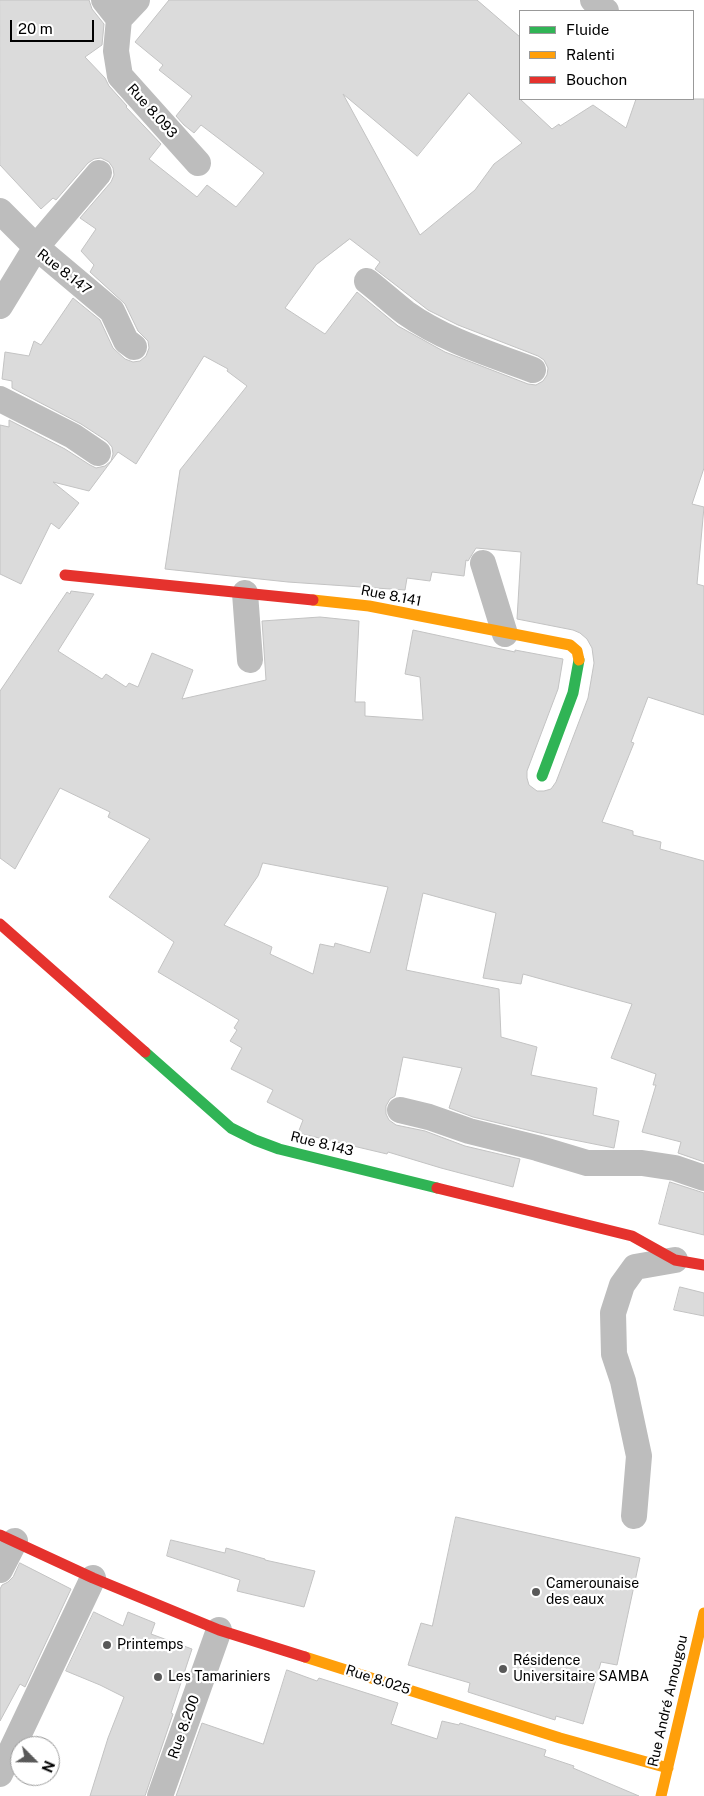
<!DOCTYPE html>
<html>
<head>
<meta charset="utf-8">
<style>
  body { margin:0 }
  #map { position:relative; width:704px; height:1796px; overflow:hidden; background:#fff; font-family:"Public Sans",sans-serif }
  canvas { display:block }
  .legend { position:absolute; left:519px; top:10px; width:175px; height:90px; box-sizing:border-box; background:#fff; border:1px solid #999; margin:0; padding:6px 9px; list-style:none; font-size:15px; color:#000 }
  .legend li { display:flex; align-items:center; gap:10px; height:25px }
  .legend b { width:25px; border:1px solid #999 }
  .north { position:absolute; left:10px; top:1736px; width:50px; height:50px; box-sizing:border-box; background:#fff; border:1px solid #999; border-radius:50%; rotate:113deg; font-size:14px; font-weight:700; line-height:20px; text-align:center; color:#000 }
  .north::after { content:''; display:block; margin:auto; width:18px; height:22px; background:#595959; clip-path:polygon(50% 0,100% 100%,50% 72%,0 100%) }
  .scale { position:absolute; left:10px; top:20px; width:84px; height:22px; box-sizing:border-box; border:2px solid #000; border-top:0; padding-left:6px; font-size:15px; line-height:18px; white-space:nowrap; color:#000; -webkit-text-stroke:4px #fff; paint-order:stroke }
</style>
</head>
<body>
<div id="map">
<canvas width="704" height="1796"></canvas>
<ul class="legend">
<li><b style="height:6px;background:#30b455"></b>Fluide</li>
<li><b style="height:6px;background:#ff9f0a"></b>Ralenti</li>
<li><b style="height:6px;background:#e5322d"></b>Bouchon</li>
</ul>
<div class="north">N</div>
<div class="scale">20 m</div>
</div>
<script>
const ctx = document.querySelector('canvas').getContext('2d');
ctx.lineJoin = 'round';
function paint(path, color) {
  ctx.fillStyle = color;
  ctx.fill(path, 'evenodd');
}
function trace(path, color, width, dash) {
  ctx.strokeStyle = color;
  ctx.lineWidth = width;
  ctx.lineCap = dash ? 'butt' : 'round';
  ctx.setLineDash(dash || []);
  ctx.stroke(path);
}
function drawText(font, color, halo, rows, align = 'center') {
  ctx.font = font + ' "Public Sans",sans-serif';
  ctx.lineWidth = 4.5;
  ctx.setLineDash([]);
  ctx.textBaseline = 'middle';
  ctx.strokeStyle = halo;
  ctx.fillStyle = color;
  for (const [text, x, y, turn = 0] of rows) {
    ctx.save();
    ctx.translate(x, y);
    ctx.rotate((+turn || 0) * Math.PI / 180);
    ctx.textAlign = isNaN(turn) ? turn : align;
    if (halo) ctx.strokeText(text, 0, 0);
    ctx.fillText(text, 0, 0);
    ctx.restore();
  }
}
const building = new Path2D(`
  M0,0h89l3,9 12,15 -2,21 -17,12 20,21 4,8 18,20 -1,1 35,37 -12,15 48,38 10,-12 29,22 28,-34 -63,-48 -7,8 -10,-8 -8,-9 16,-20 -33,-26 4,-5 -28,-23 34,-42h308l43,37v62l32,30 7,-5 1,2 33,-21 33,23 10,-29h68v369l-12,36 12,3 -7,77 7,2v129l-56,-18 -17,45 3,1 -32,79 31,9v4l28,7 -1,7 44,12v301l-26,-9 3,-11 -39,-10 14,-47h-3l3,-11 -45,-16 21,-54 -109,-30 -2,10 -38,-6 13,-65 -73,-20 -17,77 93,19 2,48 36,10 -6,28 66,13 -4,27 26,6 -5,27 -70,-14 -71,-17 -24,-9 13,-40 -59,-11 -8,39 -5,3 -4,7v8l3,6 7,5 29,6 40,15 55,13 -7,28 -72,-19 -53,-16 -1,2 -89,-21 5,-13 -36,-18 6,-12 -42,-21 11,-21 -12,-7 7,-11 -3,-2 5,-8 -81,-48 16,-30 -65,-45 41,-58 -42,-22 2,-5 -50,-24 -45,81 -15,-11v-167l67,-99 3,2 1,-3 23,3 -36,57 44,28 4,-5 20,13 3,-4 9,4 14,-34 41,17 -11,29 84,-19 -4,-59 58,-4 39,4 -4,81h10v14l58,4 -3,-43 -15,-3 8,-44 102,22v-2l48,9 -5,30 -31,82v7l2,7 8,6h7l7,-2 5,-7 32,-84 6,-35 -2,-15 -5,-9 -7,-6 -7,-3 -56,-11 4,-67 -45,-4 -8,13 -2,-1 -2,16 -32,-4 -2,9 -23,-3 -2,12 -117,-8 -123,-13 15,-99 67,-84 -20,-15 1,-2 -24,-13 -68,108 -18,-12 -29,39 -36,-9 26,21 -20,26 -8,-6 -30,61 -21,-10v-149l9,2v-7l56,29 25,16 6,3 9,-2 6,-5 2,-7 -1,-7 -5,-6 -26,-17 -69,-36v-7l-10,-2 3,-27 24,4 5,-15 7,4 32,-47 27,22 13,28 12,11 8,3 7,-1 6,-5 3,-8 -1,-7 -10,-10 -13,-27 -35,-32 4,-7 -13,-14 15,-22 -16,-11 31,-36 3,-7 -1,-7 -4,-6 -8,-4 -7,1 -6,4 -32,37 -3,-2 -12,11 -41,-44zM469,93l53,50 -28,21 -19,26 -55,45 -77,-141 74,62zM350,239l30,23 -5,7 53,41 30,15 80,31 6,4 4,8 -1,7 -4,6 -7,4 -8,-1 -83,-32 -47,-26 -41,-34 -32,42 -40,-26 31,-43zM263,863l125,24 -18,66 -35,-10 -1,4 -14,-3 -7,30 -43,-20 2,-7 -48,-22 34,-49z
  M670,1182l34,11v42l-45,-11z
  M680,1287l24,6v23l-30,-6z
  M456,1517l184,41 -23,107 -16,-3 -18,62 -27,-8 -1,4 -87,-28 2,-9 -62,-18 13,-42 11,3z
  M171,1540l54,13 1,-5 39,11v1l50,11 -11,36 -67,-16 3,-11 -73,-24z
  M20,1563l51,26 -46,98 -5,-3 -20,37v-132l2,-4 6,-3 5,-5z
  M94,1612l29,14 5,-14 27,11 -4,11 41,15 -21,64 2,1 -28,82h-55l18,-58 16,-41 -24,-12 -34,-14z
  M287,1670l30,11 2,-3 79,25 -7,21 46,15 5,-18 17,4 1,-2 86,27 -2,6 30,10 -1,2 66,28h-463l26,-73 61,21z`);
const street = new Path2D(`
  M104,0l15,19 -3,32 4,25 78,87
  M593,0l13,11
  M119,19l18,-19
  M0,211l36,36 63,-74
  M367,281c13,10 26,22 39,32 38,27 84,41 127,57
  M0,306l36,-59 76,64 14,30 8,6
  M0,399l73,37 25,17
  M483,563l22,71
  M245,593l5,67
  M400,1110l29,7 40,14 68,17 50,15h55l33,5 29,10
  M634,1516l5,-60 -16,-75 -9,-27 -1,-41 9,-28 13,-18 40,-7
  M0,1570l15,-29
  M0,1774l93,-196
  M160,1796l59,-166`);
const fast = new Path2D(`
  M542,776l31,-83 6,-33
  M145,1052l86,76 24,12 24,9 158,39`);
const slow = new Path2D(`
  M313,600l56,6 201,39 7,6 2,9
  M305,1657l255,81 108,30
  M661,1796l43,-183`);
const jam = new Path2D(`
  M65,575l248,25
  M0,924l145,128
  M437,1188l195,48 43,24 29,5
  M0,1535l93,43 126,52 86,27`);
const markers = [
  [536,1592,5,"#595959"],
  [107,1645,5,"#595959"],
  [503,1669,5,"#595959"],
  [158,1677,5,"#595959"]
];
const streetNames = [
  ["Rue 8.093",152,111,48],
  ["Rue 8.147",64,272,38],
  ["Rue 8.141",391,596,11],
  ["Rue 8.143",322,1144,14],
  ["Rue 8.025",378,1680,18],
  ["Rue André Amougou",668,1701,-77],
  ["Rue 8.200",184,1727,-70]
];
const poiNames = [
  ["Camerounaise",546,1584],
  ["des eaux",546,1600],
  ["Printemps",117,1645],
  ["Résidence",513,1661],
  ["Universitaire SAMBA",513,1677],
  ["Les Tamariniers",168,1677]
];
paint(building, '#dbdbdb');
trace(building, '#c3c3c3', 1);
trace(street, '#bdbdbd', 26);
trace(fast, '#30b455', 11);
trace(slow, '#ff9f0a', 11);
trace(jam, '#e5322d', 11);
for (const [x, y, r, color] of markers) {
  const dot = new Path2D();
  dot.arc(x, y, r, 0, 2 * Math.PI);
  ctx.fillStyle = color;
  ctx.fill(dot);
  trace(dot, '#fff', 2);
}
drawText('14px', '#000', '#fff', streetNames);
drawText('14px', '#000', '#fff', poiNames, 'left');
</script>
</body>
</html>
